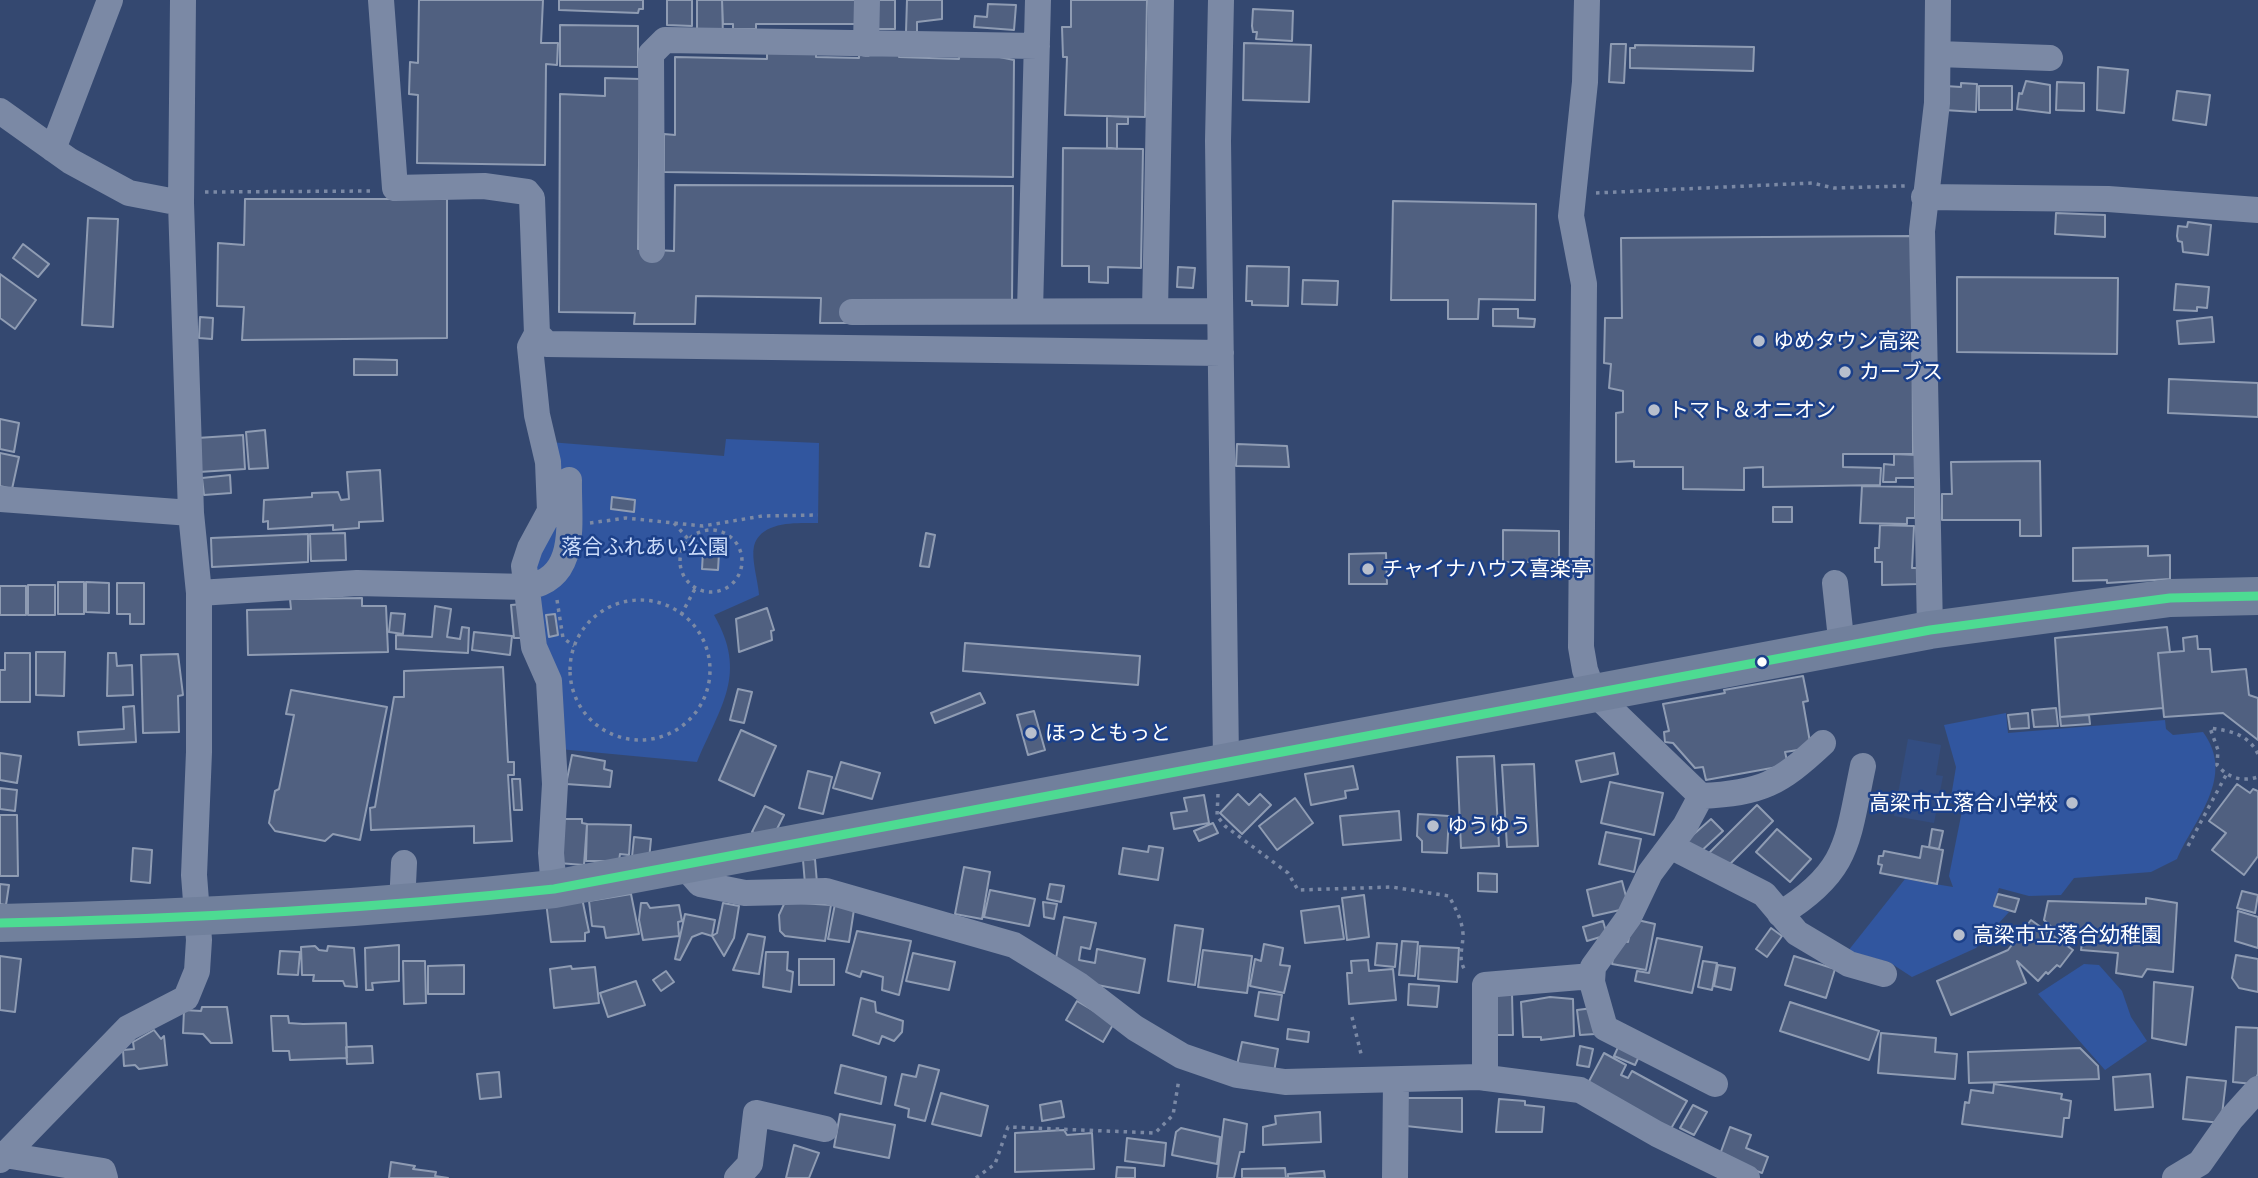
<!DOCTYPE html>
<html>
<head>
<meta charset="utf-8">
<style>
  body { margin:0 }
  canvas { display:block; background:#344870 }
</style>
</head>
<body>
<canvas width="2258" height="1178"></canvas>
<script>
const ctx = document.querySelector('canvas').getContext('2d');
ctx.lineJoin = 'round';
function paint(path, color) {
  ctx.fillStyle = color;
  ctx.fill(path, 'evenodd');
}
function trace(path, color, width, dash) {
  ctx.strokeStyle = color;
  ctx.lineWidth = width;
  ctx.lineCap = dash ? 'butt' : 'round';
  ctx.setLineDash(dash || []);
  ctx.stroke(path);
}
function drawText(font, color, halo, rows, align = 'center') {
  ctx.font = font + ' "Asap Condensed","Noto Sans JP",sans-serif';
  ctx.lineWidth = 5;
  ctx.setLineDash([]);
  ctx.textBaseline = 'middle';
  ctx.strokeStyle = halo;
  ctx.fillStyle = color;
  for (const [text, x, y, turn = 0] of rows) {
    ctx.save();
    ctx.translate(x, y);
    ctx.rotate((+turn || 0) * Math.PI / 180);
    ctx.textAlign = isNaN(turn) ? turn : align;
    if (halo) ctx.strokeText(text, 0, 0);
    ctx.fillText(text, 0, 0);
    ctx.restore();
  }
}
const green = new Path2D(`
  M726,439l93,4 -1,80c-20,0 -57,-3 -64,23 -3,13 4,35 5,49l-45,20c34,59 7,90 -17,147l-138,-13 -16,-97 -9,-101 15,-109 175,14z
  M2006,713l2,20 157,-13 1,9 7,6 30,-3c33,45 -8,86 -26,127l-26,13 -77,6 -13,17 -32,1 -30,-8 -6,18 16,6 -33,36 -64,29 -23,-15 -41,-11 57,-72 48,8 -4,-11 14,-70 -13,-3 6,-36 -12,-42z
  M2084,964l15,1 23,26 9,26 16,24 -42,29 -67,-76z`);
const water = new Path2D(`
  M1908,739l33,6 -5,30 7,1 -9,47 -40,-7z`);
const building = new Path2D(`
  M419,0h124l-2,43h17l-1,22 -11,-1 -1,101 -128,-2 1,-68 -9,-1 1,-32 8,1z
  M559,0h84v9h-4l-1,4 -79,-3z
  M667,0h25v26l-25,-1z
  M697,0h25l1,37 -26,-1z
  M722,0h134v24h-100v5h-23v-5h-10z
  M877,0h18v29h-19z
  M907,0h35v19l-25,3v10h-11z
  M1071,0h76l-2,117 -80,-2 2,-58h-4l-1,-30h9z
  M988,4l28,1 -2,25 -40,-3 1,-11 12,1z
  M1253,9l40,2 -1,30 -36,-2 1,-7h-4l-1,-6z
  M560,25l78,1v41l-78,-1z
  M1244,43l67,2 -2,57 -66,-2z
  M1611,44h15l-2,39 -15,-1z
  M1635,45l119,2 -1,24 -123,-3v-20h5z
  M859,48l40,1v8l60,2 1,-10 54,11 -1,117 -349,-5v-38l11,1v-78l92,2v-10l49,1v7l43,1z
  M2098,67l30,3 -4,43 -27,-3z
  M605,78l35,1 -2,170 36,2 1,-66 338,1 -1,115 -160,22h-32l1,-25 -125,-2 -1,28h-61l1,-11 -76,-1 1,-218 45,2z
  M2026,81l24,4v28l-33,-4 2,-16 3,1z
  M2057,82l27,1v28l-28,-1z
  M1961,83l16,1 -1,28 -32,-2 1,-24 16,1z
  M1979,86h33v24h-33z
  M2177,91l33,4 -4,30 -33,-5z
  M1107,116l21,1v7h-11v25l-10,-1z
  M1063,148l80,1 -2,119 -33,-1v16l-19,-1v-16h-27z
  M245,199h202v139l-205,2 2,-33 -27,-1 1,-63 26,2z
  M1393,201l143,3 -1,96 -56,-1 -1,20h-30v-19h-57z
  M2056,213l49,2v22l-50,-3z
  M88,218l30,1 -5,108 -31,-2z
  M2188,222l23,3 -3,30 -25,-3 -1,-10 -4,-1 -1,-5 1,-10 9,1z
  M1912,236l1,218h-70v13l38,1 -1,17 -117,2v-20l-19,1v22l-61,-1v-22h-49v-6l-18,1v-49l7,-1v-21l-14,-3 2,-24 -7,-1 1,-45h17l-1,-80z
  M23,244l26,20 -11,13 -25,-19z
  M1247,266l42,1 -1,39 -36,-1v-4h-6z
  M1178,267l17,1 -2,20 -16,-1z
  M0,274l36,26 -21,29 -15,-11z
  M1957,277l161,1 -1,76 -160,-2z
  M1303,280l35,1 -1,24 -35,-1z
  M2176,284l33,3 -2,21 -10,-1v4l-23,-1z
  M1493,309h25v9l17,1 -1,8 -41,-1z
  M200,317l13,1 -1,21 -13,-1z
  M2212,317l2,25 -35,2 -2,-23z
  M354,359l43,1v15h-43z
  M2169,379l89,4v34l-90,-4z
  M0,419l19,4 -5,29 -14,-3z
  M265,430l3,38 -19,1 -3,-37z
  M243,435l2,34 -46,3 -2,-34z
  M1237,444l50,2 2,21 -53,-1z
  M0,453l19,4 -7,32 -12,-3z
  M1894,454l23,1v23h-21v4h-13l1,-18 10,1z
  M2040,461l1,75h-21v-16h-78v-26h10l-1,-32z
  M380,470l3,51 -24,1v6l-26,2v-5l-65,4v-8l-5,1 1,-22 48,-3v-4l26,-1 3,8 8,-1 -2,-27z
  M230,475l1,18 -27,2 -2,-17z
  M1862,486l53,1v31h-8v6l-47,-1z
  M612,497l23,3 -1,12 -23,-3z
  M1773,507h19v15h-19z
  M1880,525l34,1 -2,42h7l-1,16 -36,1v-23h-7v-14h4z
  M1503,530l56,1v31h-56z
  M345,533l1,27 -35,1 -1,-27z
  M926,533l9,2 -6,32 -9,-1z
  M308,534v28l-96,5 -1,-29z
  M2148,546v10l22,-1v24l-63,4v-3l-34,1v-33z
  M703,552l16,1 -1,17 -16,-1z
  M1386,553l1,31h-38v-30z
  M58,582h26v32h-26z
  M86,582l23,1v30l-23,-1z
  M117,583h27v41h-14v-10h-13z
  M28,585h27v30h-27z
  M0,586h26v29h-26z
  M362,598v8h24l2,46 -140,3 -1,-45 44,-1 -1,-10z
  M523,604l3,34h-12l-3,-33z
  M435,606l16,3 -4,28 13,2 2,-12 7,1 -1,25 -72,-4v-14l36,2z
  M767,608l7,22 -3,1 1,9 -33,12 -3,-33z
  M391,613l14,1 -2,20 -14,-2z
  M555,614l3,21 -9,2 -3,-22z
  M2167,627l3,25 -12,1 5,55 -103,9 -5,-79z
  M474,632l38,4 -2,19 -38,-5z
  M2197,636l1,13h12l2,23 34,-3 3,26 9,3v42l-35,-27 -59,4 -6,-64 26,-2 -1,-13z
  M965,643l175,13 -2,29 -175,-14z
  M36,652h29l-1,44 -28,-1z
  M5,653h25v49h-30v-32h5z
  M108,653h8l1,13 15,-1 1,30 -26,1z
  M178,654l5,41 -5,1 1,36 -36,1 -2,-78z
  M503,667l5,95h6v13h-6l4,66 -38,2v-17l-103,4 -1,-22 5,-1 19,-110h10v-26z
  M1803,676l5,25 -5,1 8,46 -26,4 3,13 -82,15 -3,-13 -8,1 -22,-25 -8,-1 -1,-10 5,-1 -6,-27 62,-11 -1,-3z
  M738,689l14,3 -8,31 -14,-3z
  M291,690l96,17 -27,133 -27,-6 -8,7 -50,-10 -6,-8 6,-32 4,-2 15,-74 -8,-1z
  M980,693l5,10 -50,20 -4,-10z
  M134,706l2,36 -57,3 -1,-13 46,-3 -1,-22z
  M2056,708l2,18 -24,1 -2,-17z
  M1034,711l11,39 -17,5 -11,-40z
  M2028,713l1,15 -19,1 -2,-14z
  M2089,715l1,9 -29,2 -1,-9z
  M741,730l35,16 -22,50 -35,-16z
  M0,753l21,3 -4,27 -17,-3z
  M1614,753l4,21 -37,8 -5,-21z
  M572,755l33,6 -1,8 8,2 -2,16 -44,-3z
  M1494,756l5,90 -38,2 -4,-91z
  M841,762l39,11 -8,26 -39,-11z
  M1534,764l4,82 -31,1 -5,-82z
  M1353,766l5,23 -13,2 1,7 -35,7 -6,-31z
  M808,771l24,6 -9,37 -24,-6z
  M512,779h8l2,31h-8z
  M1610,782l53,11 -9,42 -53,-12z
  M2237,784l13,9 3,-4 5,2v65l-14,19 -32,-25 14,-17 -17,-12z
  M0,788l17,2 -2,21 -15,-2z
  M1238,794l11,11 11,-11 11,11 -29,29 -22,-21z
  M1204,795l5,28 -35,6 -3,-16 16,-2 -3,-13z
  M1295,798l18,25 -36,27 -18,-24z
  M1757,805l16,16 -48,48 -16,-16z
  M765,806l19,9 -13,26 -19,-9z
  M1399,811l2,29 -58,5 -3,-29z
  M1418,814l31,2 -2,37 -25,-1v-11l-5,-5z
  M0,815h17l1,61h-18z
  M559,819h23v4l5,1 -3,41 -26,-2z
  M1711,819l12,12 -25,23 -12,-13z
  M1213,823l5,10 -19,8 -5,-10z
  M587,824l44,1 -2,30 -9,-1 -1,7h-33z
  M1777,829l34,30 -21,23 -34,-30z
  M1932,829l11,2 -4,18 -10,-2z
  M1606,832l35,7 -7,33 -35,-8z
  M634,837l17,2 -2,21 -17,-3z
  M1149,846l14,2 -5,32 -39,-6 4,-26 25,4z
  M1922,846l21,4 -6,34 -57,-11 2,-8 -4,-1 1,-8h4l1,-5 36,7z
  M133,848l19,2 -2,33 -19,-2z
  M815,859l2,24 -12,1 -2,-24z
  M964,867l26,5 -8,47 -27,-5z
  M1478,873l19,1v18l-19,-1z
  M1622,881l7,27 -36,8 -6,-26z
  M0,884l9,1 -3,20 -6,-1z
  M1050,884l14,2 -3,16 -14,-3z
  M990,890l45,9 -6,27 -45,-9z
  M2242,891l16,4 -3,18 -18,-5z
  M631,894l8,40 -33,4 -2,-11 -12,-1 -3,-25z
  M1998,894l21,5 -4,13 -21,-6z
  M1364,895l5,42 -22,3 -5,-42z
  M582,898l7,34 -4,1v8l-34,1 -5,-40z
  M2146,898l31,5 -4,69 -26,-3 -5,8 -26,-4 2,-20 -37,-3 2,-14 -26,-4 -13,-12 4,-19 98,3z
  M836,899l19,4 -6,39 -21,-3z
  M785,902l46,3 -6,36 -40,-5 -5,-5 -1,-16z
  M1043,902l14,2 -3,15 -10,-2z
  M641,903h6l3,5 29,-3 3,16 -4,1 1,14 -36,4 -4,-20z
  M723,903l16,3 -5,32 -10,18 -12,-20 5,-3z
  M1339,906l5,33 -39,4 -4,-32z
  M2238,911l20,6v31l-23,-7z
  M685,914l30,6 -3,16 -10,-3 -10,4 -12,23 -5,-1z
  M1064,917l32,6 -6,26 -9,-2 -2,13 16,3 2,-14 48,10 -6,34 -47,-9 -37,-21z
  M1633,919l22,5 -9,46 -34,-6 4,-24 12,2z
  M2031,920l42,30 -13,17 -3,-2 -9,9 -2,-2 -8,9 -21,-20 9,22 -75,32 -14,-34 71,-31z
  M1603,921l4,14 -20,6 -4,-14z
  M1175,925l28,4 -8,56 -27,-4z
  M1771,928l11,8 -15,21 -11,-8z
  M857,931l54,10 -12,54 -17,-5 1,-13 -21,-6 -2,6 -14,-5z
  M748,934l17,3 -6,37 -26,-4z
  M1657,938l45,9 -10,46 -57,-12 2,-10 12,2z
  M1402,941l16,1 -3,34 -16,-1z
  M1377,943l20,1 -2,23 -20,-2z
  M1264,944l19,4 -3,17 10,1 -6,27 -34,-7 5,-27 6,2z
  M399,945v36l-27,2 1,7h-7l-1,-42z
  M315,946l4,4 8,1 1,-5 26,2 3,39 -12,-1 -2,-5h-30l1,-6h-12l-1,-28z
  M1420,946l39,2 -2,34 -39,-3z
  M1203,950l49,6 -5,37 -49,-6z
  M280,951l20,1 -2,23 -20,-1z
  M766,952h22l-1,18 6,2 -2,20 -28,-5z
  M913,953l42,9 -6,28 -43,-9z
  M2236,955l22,4v33l-19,-4 -7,-10z
  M0,956l21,3 -6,53 -15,-2z
  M1794,956l41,13 -9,29 -41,-13z
  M799,959h35v26h-35z
  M1368,960l1,11 24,-2 3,31 -47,4 -2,-31h5l-1,-12z
  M403,961h22l1,42 -22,1z
  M1703,961l14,2 -5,27 -14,-3z
  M464,965v29h-36v-28z
  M1718,965l17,3 -4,22 -17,-4z
  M571,966l1,3 23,-2 4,36 -45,5 -4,-39z
  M666,971l8,11 -13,9 -8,-11z
  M636,981l9,24 -37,12 -8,-24z
  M2154,982l39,5 -7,58 -34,-7z
  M1409,984l30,2 -2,21 -29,-2z
  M1259,992l23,3 -4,25 -23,-4z
  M1512,993l1,42h-22l-1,-41z
  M1550,997l23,2 1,37 -33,4v-3h-18l-2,-35z
  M861,998l14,4 1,10 27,9 -1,11 -8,9 -12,-5 -3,8 -26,-9z
  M1077,1001l37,22 -11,19 -37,-22z
  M1790,1002l89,29 -10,29 -89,-29z
  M202,1007h25l5,36h-21l-8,-9 -20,-1 1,-23 17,1z
  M1593,1008l2,26 -15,1 -3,-25z
  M271,1016h17l1,7 14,1 43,-1 1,35 -57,2 -1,-9h-16z
  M2236,1027l22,1v46l-5,10 -20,-2z
  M1288,1029l21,3 -1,10 -21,-3z
  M154,1030l7,9 3,-3 3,29 -28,4 -4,-4 -11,1 -1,-16 11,-1 -1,-7z
  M1881,1033l55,5 -1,14 22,2 -2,25 -77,-6z
  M1242,1042l36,7 -4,23 -37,-7z
  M1620,1043l21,9 -6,13 -21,-9z
  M372,1046l1,17 -26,1 -1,-17z
  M1580,1046l13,3 -4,18 -12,-2z
  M2080,1048l18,18 1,13 -130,4 -1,-31z
  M1604,1053l22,12 -5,10 7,3 4,-7 55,30 -18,31 -83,-45z
  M841,1065l45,12 -5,27 -46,-11z
  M919,1065l20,5 -14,51 -17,-4 1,-8 -14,-4 7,-31 14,3z
  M499,1072l2,25 -21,2 -3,-25z
  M2150,1074l3,33 -38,3 -2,-33z
  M2187,1077l39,4 -5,42 -38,-4z
  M1994,1084l68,10 -1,5 10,2 -2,17h-5l-2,19 -100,-13 3,-22 4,1 2,-13 22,3z
  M941,1093l47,13 -7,30 -49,-12z
  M1407,1098h55v34l-56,-6z
  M1499,1099l26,2v4l19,2 -2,25h-46z
  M1061,1101l3,16 -22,4 -2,-16z
  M1693,1105l14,7 -13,23 -14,-7z
  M1320,1112l1,30 -58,3v-18l13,-3 -1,-8z
  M840,1114l55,11 -6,33 -55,-11z
  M1224,1119l23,5 -3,28h-4l-6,26h-17z
  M1730,1127l21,8 -5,13 22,9 -6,16 -43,-16z
  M1181,1128l39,9 -3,27 -45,-9 4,-23z
  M1064,1130l3,5 25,-2 2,36 -79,3v-39z
  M1127,1138l39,5 -2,23 -39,-5z
  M794,1145l25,8 -10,25h-23z
  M391,1162l24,4 -2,3 23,3 -1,4 13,2h-59z
  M1117,1167l18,1v10h-19z
  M1285,1168l1,10h-44v-9z
  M1324,1171l1,7h-37v-4z`);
const path = new Path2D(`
  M205,192l167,-1
  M1596,193l216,-10 22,5 71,-2
  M590,523l36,-5 77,8 59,-10 56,-1
  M674,523l15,17
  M680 561a31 31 0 1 1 62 0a31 31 0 1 1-62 0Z
  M557,600l6,38 11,8
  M570 670a70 70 0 1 1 140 0a70 70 0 1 1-140 0Z
  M681,615l15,-28
  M2258,754c-10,-20 -27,-23 -48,-26l8,22 -1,15c11,13 25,17 41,12
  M1218,794l-1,22 8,10 63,47 10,17 94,-3 57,9c6,12 13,23 14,38 0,16 -6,24 3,38
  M2188,846l38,-71
  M1352,1017l10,41
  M976,1178l19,-14 13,-37 147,6 18,-18 6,-36`);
const minor = new Path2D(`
  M381,0l14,188 89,-2 43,6 5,6 5,136 -7,13 7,68 11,47 2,49 -20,37 -6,18 10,81 15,34 6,103 -4,69 3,36
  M1221,0l-3,141 8,619
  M1587,0l-2,82 -14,134 13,68 -3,363 4,23 8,22 108,104 -16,30 -35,47 -21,44 -36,50 -1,15 13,46 110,56
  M866,44l1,-44
  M1938,54l112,4
  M0,111l70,50 59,32 52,10
  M53,149l57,-149
  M1924,197l184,2 150,11
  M652,250l-1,-196 14,-14 372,6
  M1030,311l8,-311
  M1155,311l6,-311
  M852,312l368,-1
  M537,334l10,10 674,9
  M0,499l191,14
  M1835,583l7,65
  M199,593l158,-10 170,4c53,-9 41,-66 42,-107
  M1930,630l-8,-399 15,-128 1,-103
  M1701,796c61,-3 78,-12 122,-53
  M1670,846l94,48 33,39 52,31 35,10
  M685,867l15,17 45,9 81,-2 188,54 65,40 56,43 47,28 55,19 48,7 194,-5 101,13 77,44 90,44
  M402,905l2,-42
  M1780,914c70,-43 67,-73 83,-148
  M1485,1078v-93l107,-9
  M5,1155l98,16 2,7
  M0,1160l128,-132 58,-30 11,-27 2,-31 -5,-65 5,-123v-159l-8,-80 -10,-310 2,-203
  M737,1178l13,-14 6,-51 69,16
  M1395,1178l1,-98
  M2175,1178l25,-15 31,-44 27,-30`);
const highway = new Path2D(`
  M0,923c185,-4 369,-14 554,-34l1376,-259 240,-32 88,-2`);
const bus1 = new Path2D(`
  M0,923c185,-4 369,-14 554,-34l1376,-259 240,-32 88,-2`);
const markers = [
  [1759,341,7,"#b8bfcd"],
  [1845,372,7,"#b8bfcd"],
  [1654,410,7,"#b8bfcd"],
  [1368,569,7,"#b8bfcd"],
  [1762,662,6,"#fff"],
  [1031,733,7,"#b8bfcd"],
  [2072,803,7,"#b8bfcd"],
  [1433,826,7,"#b8bfcd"],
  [1959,935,7,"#b8bfcd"]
];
const poiNames = [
  ["ゆめタウン高梁",1773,341],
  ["カーブス",1859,372],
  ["トマト＆オニオン",1668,410],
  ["チャイナハウス喜楽亭",1382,569],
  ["ほっともっと",1045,733],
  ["高梁市立落合小学校",2058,803,"right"],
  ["ゆうゆう",1447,826],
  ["高梁市立落合幼稚園",1973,935]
];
const parkNames = [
  ["落合ふれあい公園",645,547]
];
paint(green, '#31569f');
paint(water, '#334d81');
paint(building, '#506080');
trace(building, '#8f9cb3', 2);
trace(path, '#7b89a5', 3.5, [3.5, 5]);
trace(minor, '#7b89a5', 26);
trace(highway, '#71809c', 38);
trace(bus1, '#4ddb92', 9);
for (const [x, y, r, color] of markers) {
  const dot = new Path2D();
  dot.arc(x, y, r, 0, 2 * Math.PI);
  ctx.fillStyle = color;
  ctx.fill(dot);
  trace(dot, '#1c4089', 2.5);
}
drawText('21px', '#fff', '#1c4089', poiNames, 'left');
drawText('21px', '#cbdbf9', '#1c4089', parkNames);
</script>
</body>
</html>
